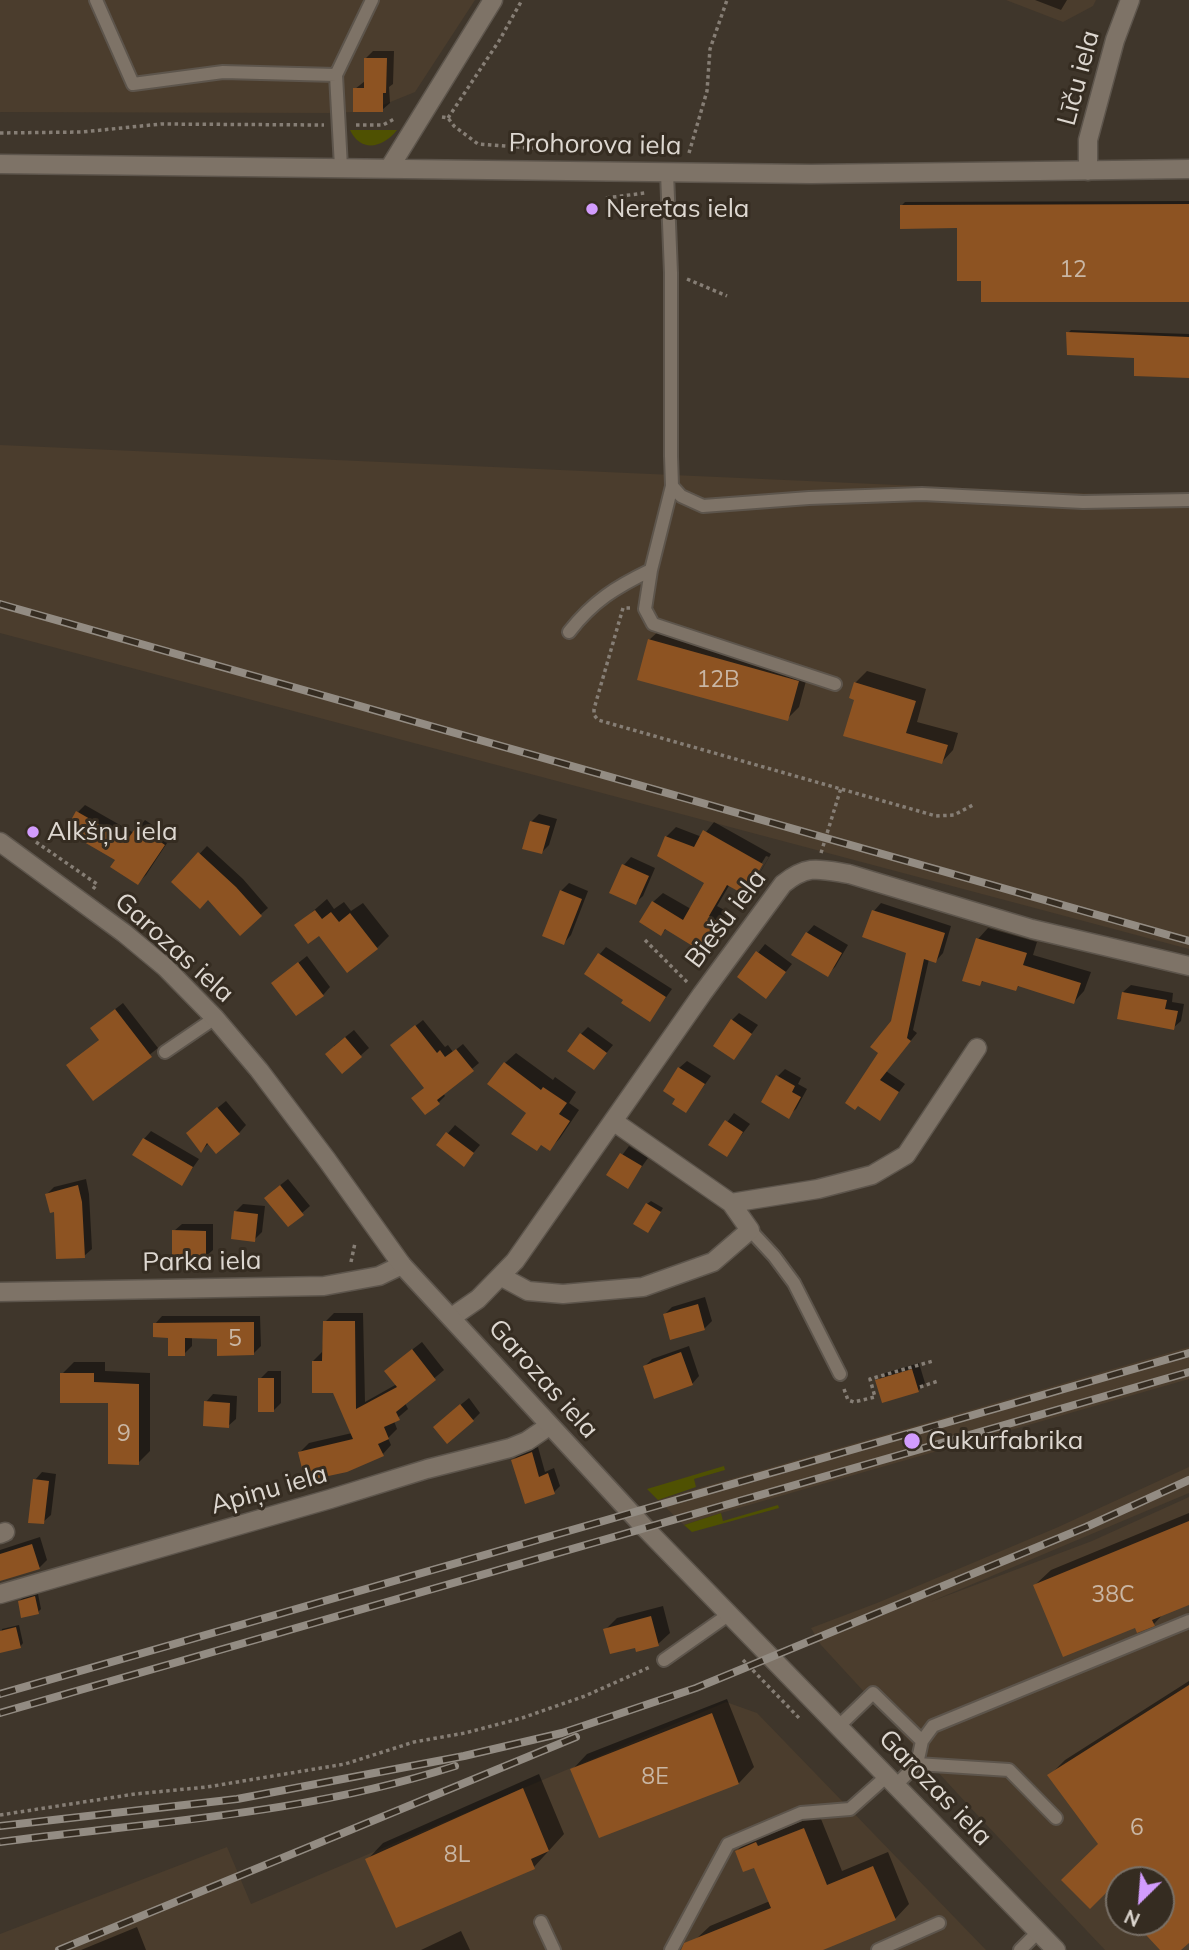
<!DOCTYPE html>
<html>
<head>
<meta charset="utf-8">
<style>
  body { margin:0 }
  #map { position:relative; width:1189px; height:1950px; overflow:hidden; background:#3f362b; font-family:Mulish,sans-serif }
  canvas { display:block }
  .north { position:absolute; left:1105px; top:1866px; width:70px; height:70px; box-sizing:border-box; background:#352c21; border:2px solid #787067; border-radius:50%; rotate:205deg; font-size:19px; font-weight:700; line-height:28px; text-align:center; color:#ddd7d0 }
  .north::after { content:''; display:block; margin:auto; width:24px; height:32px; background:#d29cfd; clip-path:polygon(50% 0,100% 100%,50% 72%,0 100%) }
</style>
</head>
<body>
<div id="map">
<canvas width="1189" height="1950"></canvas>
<div class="north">N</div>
</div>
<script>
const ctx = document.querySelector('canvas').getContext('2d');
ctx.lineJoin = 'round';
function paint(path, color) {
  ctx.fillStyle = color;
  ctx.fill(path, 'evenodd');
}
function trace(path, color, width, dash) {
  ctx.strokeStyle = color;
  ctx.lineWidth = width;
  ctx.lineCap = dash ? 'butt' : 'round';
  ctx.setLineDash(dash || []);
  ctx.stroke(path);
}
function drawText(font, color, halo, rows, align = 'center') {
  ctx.font = font + ' Mulish,sans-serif';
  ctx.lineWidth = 6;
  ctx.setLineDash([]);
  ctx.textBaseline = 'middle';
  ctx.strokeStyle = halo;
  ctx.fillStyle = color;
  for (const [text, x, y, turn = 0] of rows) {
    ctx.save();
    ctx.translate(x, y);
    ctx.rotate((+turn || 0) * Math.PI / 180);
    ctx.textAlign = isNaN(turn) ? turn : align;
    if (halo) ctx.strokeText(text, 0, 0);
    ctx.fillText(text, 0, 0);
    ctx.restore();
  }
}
const built = new Path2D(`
  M0,0h475l-60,92 -32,13 -30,7 -25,1 -328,-1z
  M1006,0h90l-3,6 -30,16z
  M0,445l1189,53v451l-1189,-316z
  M1189,1347v32l-468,134 -37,12 -26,-25z
  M1189,1467v26l-259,109 162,-61 97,-44v453h-84l-124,-131 -160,-174 -10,-17 66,-25 179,-75zM1119,1880h42v42h-42z
  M726,1702l31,11 229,237h-986v-16l227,-87 24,57z`);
const green = new Path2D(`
  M350,130h47c-14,18 -36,23 -47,0z
  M724,1466l1,4 -31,9 2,8 -38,13 -11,-11z
  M778,1505l1,3 -87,24 -8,-7 37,-12 2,8z`);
const shadow = new Path2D(`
  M1035,0h32l-6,10z
  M373,51h21l-1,33 -4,3 1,16 -8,7 -27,-21 10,-8 1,-23z
  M1189,201v99l-207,-21 -23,-52 -57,-22 3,-3z
  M1071,330l118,4v42l-121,-43z
  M661,629l148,41 -10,37 -12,12 -138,-79z
  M867,671l59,18 -9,33 41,11 -5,17 -11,12 -86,-63 -1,-16z
  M85,805l49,28 11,-13 26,17 -25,38 -8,8 -60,-71z
  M539,814l18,5 -8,26 -7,7 -11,-30z
  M714,822l57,32 -17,29 -9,10 -15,-9 -13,22 13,7 -17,28 -10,10 -36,-23 -6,6 -8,-32 10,-9 28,16 15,-27 -40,-45 10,-10 26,10zM766,856l3,1 -16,27h-4z
  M207,846l36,33 25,29 -8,7 -51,-17 -36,-16z
  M631,857l24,11 -12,28 -8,7 -11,-38z
  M569,883l19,8 -17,44 -7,8 -3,-52z
  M327,899l7,10 10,-7 7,9 12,-8 26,33 -12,12 -81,-22z
  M881,903l70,23 -8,27 -7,8 -7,-2 -16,71 4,3 -31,38 19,13 -25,34 -22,-14 35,-82 15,-71 -34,-40z
  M814,925l34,20 -13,22 -8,8 -20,-42z
  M988,928l49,14 -4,13 58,17 -7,19 -10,11 -54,-17 -4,4 -32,-9 -4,4 -2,-45z
  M765,944l27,20 -26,33 -27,-20z
  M606,947l66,42 -22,31 -24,-21 -27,-44z
  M307,956l23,31 -7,8 -50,-12z
  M1131,985l42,8 -1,9 12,2 -3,17 -8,7 -50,-36z
  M123,1003l35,45 -64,51 7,-60 -1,-18z
  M739,1013l19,12 -24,33 -2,-38z
  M423,1020l22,27 3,-2 5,7 10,-8 16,19 -36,30 2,3 -7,7 -12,-16 -27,-48z
  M588,1027l25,18 -19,23 -13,-34z
  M354,1030l15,18 -27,24 -8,-26z
  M516,1053l37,27 2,-3 21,15 -7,11 10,7 -19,28 -10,11 -22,-37 -23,-49z
  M687,1061l24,15 -25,35 -7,-43z
  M785,1069l16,9 -3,6 9,5 -11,20 -8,7 -10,-40z
  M226,1101l20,24 -7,8 -30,10 -7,7 -7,-24z
  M734,1113l16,11 -24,31 -15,-11z
  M455,1125l25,20 -16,19 -26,-19z
  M151,1131l48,28 -17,24 -38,-44z
  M629,1146l19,12 -20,28 -20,-12z
  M86,1179l3,15 3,55 -8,7 -37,-62 7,-7z
  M288,1179l22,27 -8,7 -28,-23z
  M651,1201l12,7 -12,20 -4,-24z
  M243,1204l22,2 -3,26 -8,8 -19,-28z
  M182,1224h31v26l-8,7 -31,-26z
  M705,1297l7,24 -8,8 -39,-15 7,-7z
  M334,1313h29l2,89 32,-18 -2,-21 27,-21 22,28 -39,33 3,6 -14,12 3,8 -9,9 3,7 -8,9 -83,-2 9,-9 43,-10 -18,-42 -21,-30 9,-9 3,-30z
  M162,1316h98l1,30 -8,8 -34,-16 -27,-1v9l-8,8 -14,-18 -15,-12z
  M689,1346l10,30 -7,8 -47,-18 7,-7z
  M74,1362h31v9l45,2v78l-12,12 -28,-61 -48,-28z
  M919,1363l6,20 -7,8 -41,-10 8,-8z
  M268,1371h13v32l-7,7 -14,-31z
  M213,1394l24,2 -1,23 -8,7 -22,-24z
  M469,1398l11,15 -7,7 -30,-1z
  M538,1447l7,25 9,-4 6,18 -6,6 -41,-32 6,-6z
  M42,1472l14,2 -5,41 -8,7 -8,-42z
  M1189,1513v90l-25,10 -10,11 -18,1 -101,-40 16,-15z
  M40,1537l7,23 -8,8 -39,11v-29z
  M38,1594l3,15 -3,3 -19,-11 4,-3z
  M663,1606l7,27 -12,11 -22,1 -31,-15 12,-12z
  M19,1625l4,18 -3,4 -20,-9 2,-9z
  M1189,1681v260l-10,9h-17l-25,-28h24v-42h-42v22l-19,-58 -51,-68 16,-16z
  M727,1699l27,68 -15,16 -139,53 -28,-66 15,-16z
  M539,1774l25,60 -30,33 -166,-8 15,-16z
  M819,1814l23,57 46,-19 21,52 -14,15 -76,31h-120l-4,-10 15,-14 60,-25 -15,-36 -18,-14 14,-15 20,-8 2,5z
  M137,1927l9,23h-65z
  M461,1931l9,19h-49z`);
const building = new Path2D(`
  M364,58h23l-1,35h-3v19h-30v-24h11z
  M1189,204v98h-208v-21h-24v-53l-57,1v-24z
  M1066,332l123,5v41l-55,-2v-18l-67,-3z
  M648,639l151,42 -11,40 -151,-41z
  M854,682l62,19 -10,32 42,12 -6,19 -99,-28 11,-36 -5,-2z
  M76,811l51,29 10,-14 28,19 -27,40 -28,-18 5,-7 -50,-29z
  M530,821l20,5 -8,28 -20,-5z
  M703,830l60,34 -18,31 -18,-10 -18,31 12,8 -17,29 -39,-24 -4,7 -22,-14 13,-21 31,19 21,-37 -47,-27 8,-20 29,11z
  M198,852l38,35 26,29 -22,20 -32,-36 -8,9 -29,-27z
  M622,864l27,12 -13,29 -27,-12z
  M560,890l22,9 -18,46 -22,-9z
  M315,910l7,9 9,-7 8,10 11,-9 28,36 -31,24 -28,-37 -11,8 -14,-19z
  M872,910l73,23 -9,30 -12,-4 -17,79 4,3 -31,39 19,12 -19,29 -22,-15 -3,4 -10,-7 33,-50 -8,-6 21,-26 15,-68 -44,-16z
  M806,932l36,21 -14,24 -37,-22z
  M976,938l51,15 -4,12 58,18 -7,21 -56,-18 -2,5 -34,-10 -2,5 -18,-5z
  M756,951l30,21 -20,27 -29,-22z
  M598,953l68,44 -16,25 -29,-19 2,-3 -39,-26z
  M298,962l26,34 -28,20 -25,-33z
  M1122,992l45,8 -2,9 13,2 -4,19 -57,-11z
  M115,1009l37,48 -59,44 -27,-36 33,-25 -9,-12z
  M731,1019l21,15 -18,26 -21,-14z
  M415,1025l22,28 3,-3 5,7 11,-8 18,22 -37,29 3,4 -15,11 -14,-17 13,-10 -34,-43z
  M580,1033l27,20 -13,17 -27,-19z
  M345,1037l17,20 -20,17 -17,-20z
  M504,1062l37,28 2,-3 24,16 -8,11 11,7 -20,30 -9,-6 -4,6 -26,-17 15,-21 -39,-29z
  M678,1067l27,17 -19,29 -14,-9 3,-5 -12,-8z
  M776,1075l19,11 -3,6 9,5 -12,22 -28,-17z
  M217,1107l23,27 -24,20 -9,-11 -6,10 -15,-20z
  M725,1120l18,12 -16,25 -19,-12z
  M446,1132l28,21 -10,14 -28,-22z
  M143,1138l50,29 -11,19 -50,-31z
  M620,1153l22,13 -14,23 -22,-14z
  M78,1185l4,17 3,56 -29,1 -2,-47 -4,1 -5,-19z
  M280,1185l24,30 -16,12 -24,-29z
  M646,1203l15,9 -13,21 -15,-9z
  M234,1211l24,3 -3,28 -24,-3z
  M172,1230l34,1v28h-34z
  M698,1304l7,26 -35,10 -7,-26z
  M323,1321h32l1,88 41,-22 -13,-16 28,-22 24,31 -40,32 4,8 -16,7 5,12 -11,5 6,12 -37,16 -42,9 -7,-29 55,-13 -20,-46h-21v-32h10z
  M254,1322v33l-37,1v-17l-32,-1v18h-17v-18l-15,-1v-14z
  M681,1352l12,33 -39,14 -11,-33z
  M912,1369l7,23 -37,11 -7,-23z
  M60,1373h34v9l45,2v81l-31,-1v-61h-48z
  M258,1378h16v34h-16z
  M204,1401l26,2 -1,25 -26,-2z
  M460,1404l14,17 -27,23 -14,-17z
  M532,1452l7,25 9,-4 7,21 -30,10 -14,-44z
  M33,1479l16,2 -5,43 -16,-1z
  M1189,1521v84l-37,15 3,6 -18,7 -2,-5 -72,29 -30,-72z
  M32,1544l8,25 -40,12v-27z
  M35,1596l4,18 -18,4 -3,-17z
  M651,1616l8,30 -23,6 -1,-4 -25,6 -7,-25z
  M16,1627l5,21 -21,5v-22z
  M1189,1685v258l-8,7h-21l-26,-28h27v-42h-42v25l-12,-13 -17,17 -29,-29 37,-36 -51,-69z
  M712,1713l27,71 -140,54 -29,-69z
  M523,1788l26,63 -18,8 4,10 -139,59 -31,-69z
  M804,1828l23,57 46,-19 23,54 -73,30h-142l3,-7 87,-35 -17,-40 -11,4 -8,-21 21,-9 2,4z`);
const path = new Path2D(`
  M442,117l6,1 6,8 24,18 79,6
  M448,118l51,-77 23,-41
  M356,125h27l13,-7
  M0,133l82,-1 79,-8 163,1
  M689,153l18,-62 3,-42 17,-49
  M606,198l39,-5
  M687,279l40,17
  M630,608h-7l-29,101v6l4,5 338,96 18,-1 19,-10
  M36,842l61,42 -4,5
  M821,853l20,-65
  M645,940l42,42
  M351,1262l4,-19
  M920,1387l18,-6
  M844,1389l4,11 6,2 21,-5 -5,-18 63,-18
  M743,1660l57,59
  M0,1815l135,-21 72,-7 138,-23 69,-22 51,-9 57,-15 63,-22 65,-29`);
const lane = new Path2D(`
  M96,0l37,84 90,-12 113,3 36,-75
  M336,75l5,92
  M667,173l4,100v183l1,30 9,10 22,10 106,-8 113,-4 161,8 106,-2
  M672,486l-21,84 -6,39 8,15 182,60
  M569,632c24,-31 47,-45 82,-62
  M165,1052l50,-34
  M750,1230l24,26 20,27 46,91
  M664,1660l64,-45
  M839,1726l34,-33 49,48 -5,23
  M922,1741l11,-15 256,-105
  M896,1785l21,-21 92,6 47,48
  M541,1922l13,28
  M671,1950l57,-106 73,-31 49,-4 37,-33
  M878,1950l61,-27
  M1020,1950l18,-18`);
const street = new Path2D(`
  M0,164l811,10 378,-5
  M390,167l103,-167
  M1088,171v-31l27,-100 15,-40
  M613,1121l118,82 87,-14 54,-14 34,-20 71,-107
  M502,1277l26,14 35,3 80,-7 70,-25 37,-32 -19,-27
  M0,1292l324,-6 55,-10 23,-11
  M452,1317l26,-18 37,-38 187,-267 81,-110c25,-20 36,-15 66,-10l183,55 157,37
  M0,1534l5,-2
  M0,1594l330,-95 97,-30 83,-21 17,-7 22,-15`);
const secondary = new Path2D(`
  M0,842l124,91 41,34 50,51 44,52 68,90 75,105 243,263 411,422`);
const rail = new Path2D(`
  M0,604l1189,337
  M0,1694l1189,-341
  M0,1713l1189,-341
  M0,1826l237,-27 227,-43 98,-23 134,-45 390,-161 103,-47
  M0,1842c153,-20 306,-28 455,-76
  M59,1950l517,-213`);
const markers = [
  [592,209,7,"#d29cfd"],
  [33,832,7,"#d29cfd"],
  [912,1441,9,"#d29cfd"]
];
const numberNames = [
  ["12",1073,270],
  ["12B",718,680],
  ["5",235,1339],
  ["9",124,1434],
  ["38C",1113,1595],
  ["8E",655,1777],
  ["6",1137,1828],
  ["8L",457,1855]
];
const streetNames = [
  ["Līču iela",1079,78,-75],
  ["Prohorova iela",595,145,1],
  ["Biešu iela",726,919,-53],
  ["Garozas iela",174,948,42],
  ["Parka iela",202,1262,-1],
  ["Garozas iela",543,1379,48],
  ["Apiņu iela",269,1490,-16],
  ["Garozas iela",935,1788,46]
];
const poiNames = [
  ["Neretas iela",606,209],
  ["Alkšņu iela",47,832],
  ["Cukurfabrika",928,1441]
];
paint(built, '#4b3d2d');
paint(green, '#4f5102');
paint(shadow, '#0007');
paint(building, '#8d5322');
trace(lane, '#5d554c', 16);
trace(street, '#5d554c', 21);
trace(secondary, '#5d554c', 21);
trace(path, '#867e75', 3.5, [3.5, 3.5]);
trace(lane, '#7e7367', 12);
trace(street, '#7e7367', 18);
trace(secondary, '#7e7367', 18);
trace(rail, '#938c83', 8);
trace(rail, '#352c21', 5, [16]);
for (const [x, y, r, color] of markers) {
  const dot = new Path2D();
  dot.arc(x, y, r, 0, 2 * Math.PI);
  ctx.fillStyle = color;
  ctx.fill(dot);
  trace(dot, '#352c21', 2.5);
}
drawText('23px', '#c9b6a4', null, numberNames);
drawText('26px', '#ddd7d0', '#352c21', streetNames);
drawText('26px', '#ddd7d0', '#352c21', poiNames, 'left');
</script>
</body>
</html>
